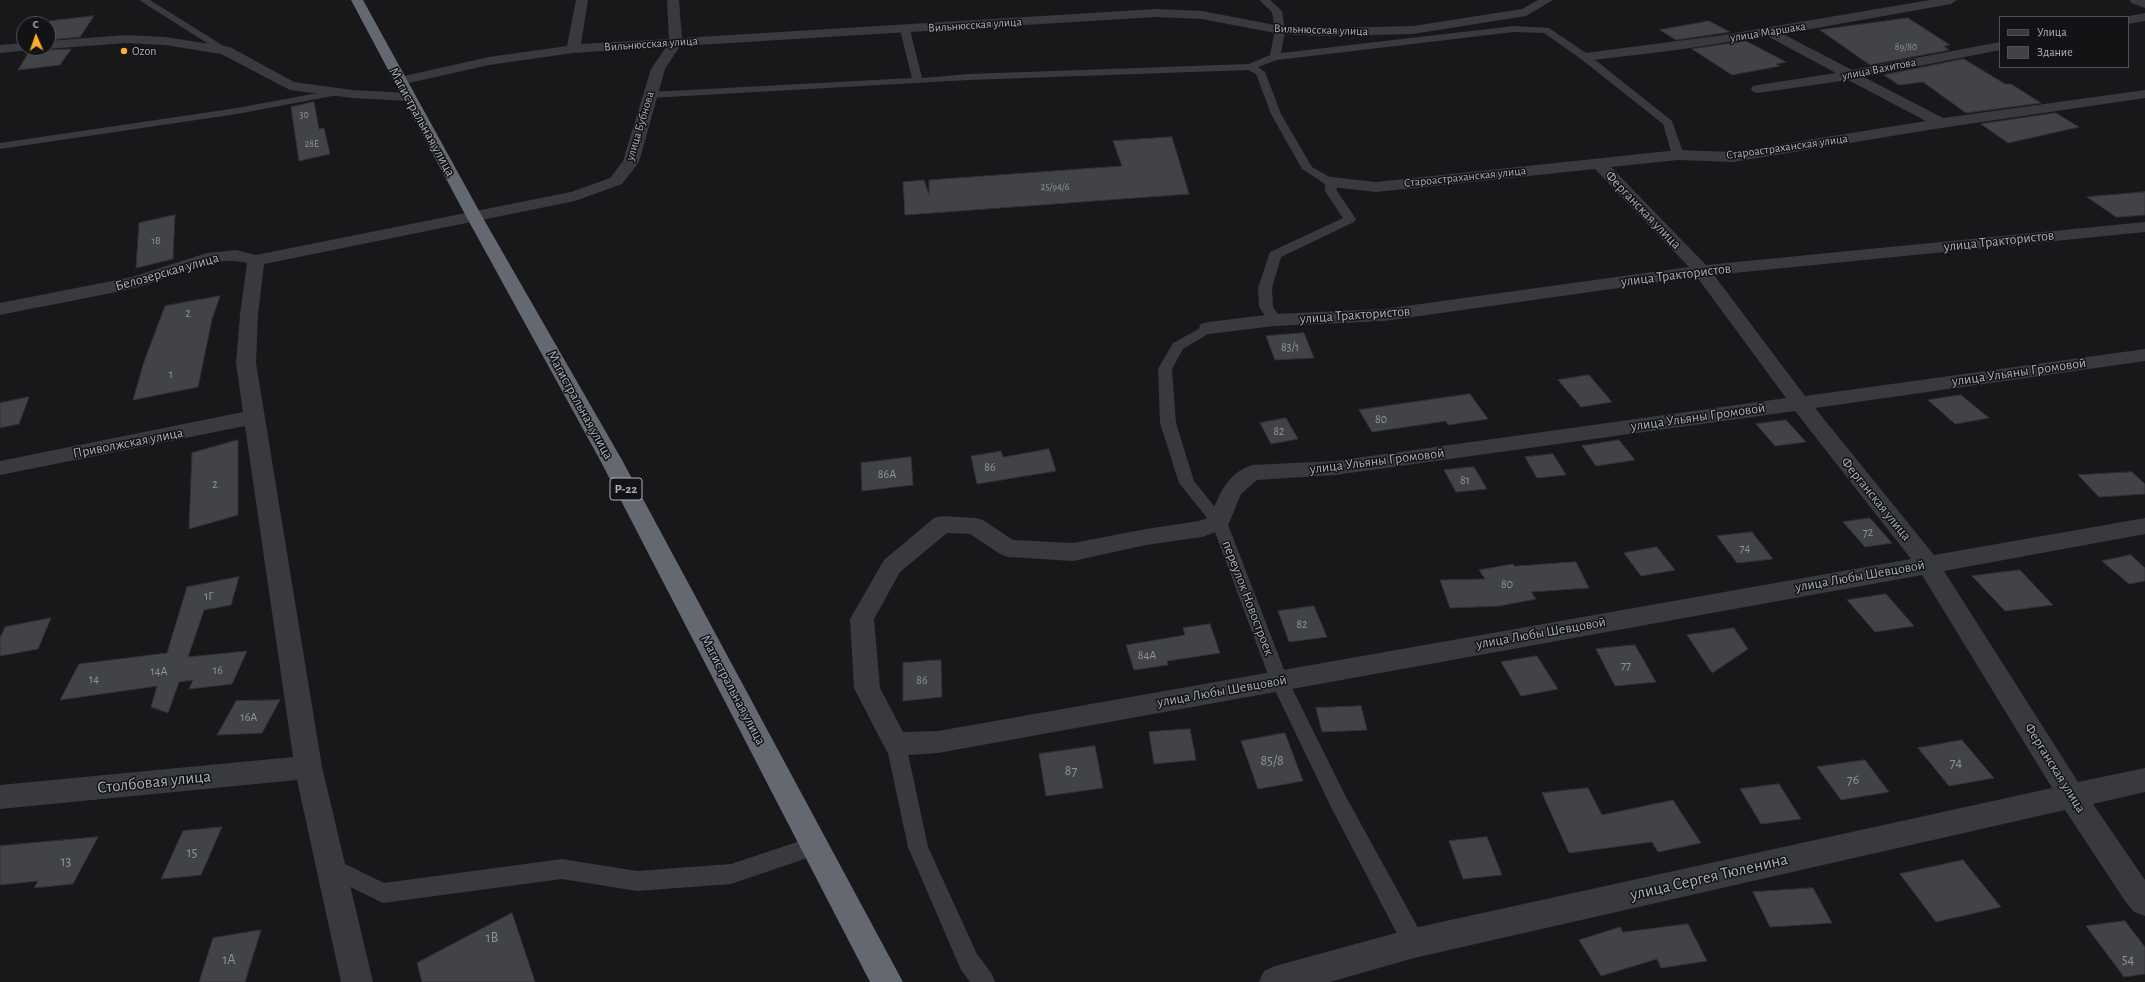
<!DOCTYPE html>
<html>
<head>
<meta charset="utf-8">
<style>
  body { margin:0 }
  #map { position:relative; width:2145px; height:982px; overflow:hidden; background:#18181a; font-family:"Alegreya Sans",sans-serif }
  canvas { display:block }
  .legend { position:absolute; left:1999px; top:16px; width:130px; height:52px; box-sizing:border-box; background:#131315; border:1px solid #4f5157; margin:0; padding:5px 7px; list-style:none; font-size:12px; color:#a9afbb }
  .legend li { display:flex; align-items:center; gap:8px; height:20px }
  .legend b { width:20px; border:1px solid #4f5157 }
  .north { position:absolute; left:16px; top:16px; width:40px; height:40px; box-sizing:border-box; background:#131315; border:1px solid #4f5157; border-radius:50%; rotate:358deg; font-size:11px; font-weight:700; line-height:16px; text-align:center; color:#a9afbb }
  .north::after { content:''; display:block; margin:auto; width:14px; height:18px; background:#feac2c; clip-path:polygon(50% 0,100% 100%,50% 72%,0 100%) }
</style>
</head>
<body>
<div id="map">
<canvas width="2145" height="982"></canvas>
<ul class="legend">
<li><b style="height:5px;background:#383a3f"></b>Улица</li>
<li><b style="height:11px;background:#424347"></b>Здание</li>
</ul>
<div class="north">С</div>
</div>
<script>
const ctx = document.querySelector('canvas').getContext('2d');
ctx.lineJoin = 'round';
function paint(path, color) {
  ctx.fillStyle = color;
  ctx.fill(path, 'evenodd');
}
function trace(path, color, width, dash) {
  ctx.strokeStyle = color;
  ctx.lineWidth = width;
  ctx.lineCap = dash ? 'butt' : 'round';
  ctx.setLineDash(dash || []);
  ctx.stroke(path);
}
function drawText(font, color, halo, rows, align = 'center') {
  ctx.font = font + ' "Alegreya Sans",sans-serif';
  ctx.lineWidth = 3;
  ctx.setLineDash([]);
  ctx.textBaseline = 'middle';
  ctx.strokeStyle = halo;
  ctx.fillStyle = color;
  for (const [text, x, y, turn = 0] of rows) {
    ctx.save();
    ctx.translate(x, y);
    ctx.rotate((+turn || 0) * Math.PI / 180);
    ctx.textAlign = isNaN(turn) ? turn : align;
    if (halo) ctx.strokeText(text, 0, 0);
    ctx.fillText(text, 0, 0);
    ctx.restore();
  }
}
const building = new Path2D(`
  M94,16l-14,21 -32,3v-16l2,-3z
  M1908,18l42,27 -6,1 5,4 -79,15 -50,-35z
  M1709,21l21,11 -54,8 -16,-10z
  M1746,41l40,21 -10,2 4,2 -48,9 -40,-26z
  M32,48h11l5,2 23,-1 -11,16 -42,5z
  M1964,59l41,25h6l30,19 -75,10 -43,-31 -24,3 -15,-10z
  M314,102l5,27 5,-1 6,26 -31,7 -8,-54z
  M2056,113l23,14 -71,16 -27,-19z
  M1172,137l17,57 -284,21 -2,-33 21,-2 5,15v-15l193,-14 -9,-25z
  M2145,192v23l-25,2h-4l-29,-20z
  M175,215l-2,44 -37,9 3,-45z
  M220,296l-8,23 -14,68 -65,13 11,-38 21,-56z
  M1304,333l10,25 -39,2 -9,-24z
  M1589,375l23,27 -31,5 -23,-27z
  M1470,394l18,25 -40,6 -2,-4 -74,11 -13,-22z
  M1961,395l28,23 -34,6 -27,-24z
  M29,397l-10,27 -19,4v-25z
  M1286,418l12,21 -27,5 -11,-21z
  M1786,420l20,22 -31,4 -19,-22z
  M238,440v75l-49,14 3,-76z
  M1619,440l16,20 -39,6 -14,-20z
  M1049,449l7,22 -79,13 -6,-28 30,-5 2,6z
  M1553,454l13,21 -29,3 -12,-21z
  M911,457l2,28 -51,6 -1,-28z
  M1474,467l13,22 -31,3 -12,-22z
  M2132,472l13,12v10l-46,3 -21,-22z
  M1870,518l22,25 -27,4 -22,-25z
  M1752,532l21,27 -36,4 -20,-27z
  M1657,547l18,23 -34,6 -17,-23z
  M2131,555l14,13v13l-16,3 -27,-23z
  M1576,562l13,26 -58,4 5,7 -37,7 -49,2 -10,-28 45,-1 -6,-9 34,-6 1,2z
  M2020,570l33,35 -48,6 -33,-35z
  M239,577l-8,28 -27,5 -16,47 59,-6 -15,33 -43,5 4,-9 -14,2 -11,31 -17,-6 6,-21 -97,14 19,-36 88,-11 20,-66z
  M1886,594l28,32 -39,6 -28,-32z
  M1314,606l13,31 -38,5 -11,-31z
  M51,618l-13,31 -38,7v-18l5,-11z
  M1210,624l10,29 -53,8 1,4 -34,5 -8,-25 59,-10 -2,-7z
  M1734,628l14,21 -36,24 -25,-38z
  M1635,645l21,37 -41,4 -19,-37z
  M1537,656l21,33 -37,7 -20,-34z
  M941,660l1,37 -39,4v-38z
  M280,700l-18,33 -45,2 19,-34z
  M1361,706l6,24 -45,2 -6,-24z
  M1190,729l6,31 -42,4 -5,-32z
  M1285,733l18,48 -45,8 -17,-48z
  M1962,740l32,38 -45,8 -31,-38z
  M1095,746l8,42 -57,8 -7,-42z
  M1865,760l24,32 -48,8 -24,-33z
  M1779,784l22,35 -40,5 -21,-35z
  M1588,788l14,27 71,-15 28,43 -43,9 -6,-10 -83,11 -27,-60z
  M222,827l-21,48 -40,4 22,-48z
  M98,837l-25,47 -39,4 4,-7 -38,4v-39z
  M1487,837l15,38 -39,4 -14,-38z
  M1963,860l38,47 -65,15 -36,-48z
  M1813,888l19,35 -62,4 -17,-35z
  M512,913l23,69h-113l-5,-19z
  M2125,921l20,26v27l-21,3 -38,-51z
  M1688,924l19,37 -46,7 -4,-9 -56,17 -22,-36 41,-13 3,5z
  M261,930l-16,52h-46l14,-44z`);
const lane = new Path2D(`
  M139,0h11l80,50 -5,3 -4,-1z
  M1259,0h11l12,11 3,19 -4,23 233,-27 35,2 40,27 83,66 12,34 -6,3 -6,-3 -9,-31 -82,-65 -37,-26 -30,-1 -237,28 -19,7 7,5 16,42 31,53 23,13 2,11 19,28 -2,3 -73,35 -9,31 1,19 9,13 -7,4 -5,-1 -11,-16 -1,-19 12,-36 73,-34 -18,-27v-7l-23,-15 -31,-55 -15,-40 -8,-4 -279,10 -319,18 -5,-3 5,-3 262,-14 -12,-48 5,-3 5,3 12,48 47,-4 280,-10 21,-9 5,-25 -3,-18z
  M339,89l5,3 -1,2 -106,20 -237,35v-6l237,-35z
  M1208,324l7,4 -2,3 -30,18 -11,20 4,54 18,58 33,41 61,158 57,115 77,140 3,8 -3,8 -8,3 -8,-3 -75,-144 -61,-127 -58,-156 -33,-41 -19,-60 -2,-54 15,-26z
  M896,736l7,2 3,6 22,103 49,107 15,20 3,8h-25l-9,-12 -53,-123 -22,-103 3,-6z
  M815,836l7,3 3,7 -3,7 -91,31 -94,7 -75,-12 -179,24 -59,-29 -4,-7 4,-7 7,-3 53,26 178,-24 75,12 94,-7z`);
const street = new Path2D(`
  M576,0h12l-7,44 88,-5 -2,-39h12l3,38 474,-29 46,2 78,15 49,2 84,-2 109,-17 16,-9h15l-27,16 -113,18 -84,2 -49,-2 -78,-15 -46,-2 -476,29 -15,23 -26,93 -17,22 -47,17 -311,63 -6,51 -2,48 66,404 51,215h-32l-44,-202 -297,29v-24l293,-28 -48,-331 -245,49v-14l243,-49 -7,-49 4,-48 7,-52c-37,-9 -74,15 -109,24 -46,11 -92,18 -138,28v-12l132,-26 75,-24 29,-3 20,5 315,-63 39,-14 13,-17 28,-92 15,-22 -93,6 -84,12 -89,20 -5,-1 -2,-3 2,-3 94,-21 78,-11z
  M1930,0h27l-6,4 -168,30 69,36 148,-28v8l-136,27 79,41 202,-28v8l-204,30 -208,34 -55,-2 -67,7 95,98 439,-43v10l-431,43 91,121 340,-47v12l-330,47 119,147 211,-37v16l-201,37 134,211 67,-14v24l-52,12 52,76v36l-11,-4 -9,-11 -60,-91 -651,148 -84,24h-71l5,-11 11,-5 139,-38 638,-140 -130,-213 -984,178 -42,3 -9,-4 -33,-64 -4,-69 34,-59 50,-42 8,-2 33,2 8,2 30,20 60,3 73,-14 53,-8 11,-4c9,-22 17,-44 42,-52l83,-4 451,-63 -89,-121 -313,44 -109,5 -67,8 -7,-2 -2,-4 2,-4 7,-2 67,-8 109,-5 305,-42 -94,-98 -219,23 -45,-5 -6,-2 -2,-3 2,-3 6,-2 45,5 302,-32 55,2 193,-31 -78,-41 -90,13 -5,-1 -2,-3 2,-3 5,-1 78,-12 -69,-37 -90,14 -92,11 -7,-4 7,-4 138,-18zM1795,411l116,148 -973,172 -35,1 -23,-44 -6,-69 26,-47 47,-39 23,1 30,20 8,3 65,4 73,-16 56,-8 25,-9 14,-34 16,-14 78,-5z
  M2130,0h15v8l-14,-5z
  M2145,13v8l-17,3v-7h-4z
  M126,35l39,2 65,10 64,35 58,8 56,3 5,1 2,3 -2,3 -5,1 -56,-3 -62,-8 -69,-36 -56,-9 -39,-2 -78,6 -4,-1h4v-7z
  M24,43v5h6l-1,2 -29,3v-8z`);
const highway = new Path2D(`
  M351,0h12l120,218 139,242 281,522h-33l-270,-522 -133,-242z`);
const markers = [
  [124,51,4,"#feac2c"]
];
const farNumbernames = [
  ["89/80",1906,47],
  ["30",304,115],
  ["28Е",312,144],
  ["25/94/6",1055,187],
  ["1В",156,241]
];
const farStreetnames = [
  ["Вильнюсская улица",975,25,-4],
  ["Вильнюсская улица",1321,30,2],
  ["улица Маршака",1768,32,-9],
  ["Вильнюсская улица",651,44,-4],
  ["улица Вахитова",1879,69,-11],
  ["улица Бубнова",640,126,-73],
  ["Староастраханская улица",1787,147,-8],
  ["Староастраханская улица",1465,177,-6]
];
const farPoinames = [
  ["Ozon",132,51]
];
const numberNames = [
  ["2",188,313],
  ["83/1",1290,347],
  ["1",171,374],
  ["80",1381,419],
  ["82",1279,431],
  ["86",990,467],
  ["86А",887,474],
  ["81",1465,480],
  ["2",215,484],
  ["72",1868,532],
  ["74",1745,548],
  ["80",1507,584],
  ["1Г",209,596],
  ["82",1302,624],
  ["84А",1147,655],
  ["77",1626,665],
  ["16",218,670],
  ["14А",159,671],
  ["14",94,679],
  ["86",922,680],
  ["16А",249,717]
];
const shields = [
  [626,489,32]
];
const shieldNames = [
  ["Р-22",626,489]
];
const streetNames = [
  ["Магистральная улица",422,122,61],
  ["Ферганская улица",1643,210,46],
  ["улица Трактористов",1999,241,-6],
  ["Белозерская улица",167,272,-16],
  ["улица Трактористов",1676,275,-7],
  ["улица Трактористов",1355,315,-4],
  ["улица Ульяны Громовой",2019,372,-8],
  ["Магистральная улица",580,405,61],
  ["улица Ульяны Громовой",1698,417,-8],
  ["Приволжская улица",128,443,-11],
  ["улица Ульяны Громовой",1377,461,-7],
  ["Ферганская улица",1876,499,51],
  ["улица Любы Шевцовой",1860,576,-10],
  ["переулок Новостроек",1248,598,69],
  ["улица Любы Шевцовой",1541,633,-10],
  ["Магистральная улица",733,690,62],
  ["улица Любы Шевцовой",1222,691,-10],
  ["Ферганская улица",2055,768,58]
];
const nearNumbernames = [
  ["85/8",1272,761],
  ["74",1956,763],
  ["87",1071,771],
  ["76",1853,780],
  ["15",192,853],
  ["13",66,862],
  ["1В",492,938],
  ["1А",229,960],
  ["54",2128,960]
];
const nearStreetnames = [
  ["Столбовая улица",154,782,-6],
  ["улица Сергея Тюленина",1709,877,-13]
];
paint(building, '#424347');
trace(building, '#323236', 1);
paint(lane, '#383a3f');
paint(street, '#383a3f');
paint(highway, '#646871');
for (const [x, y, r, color] of markers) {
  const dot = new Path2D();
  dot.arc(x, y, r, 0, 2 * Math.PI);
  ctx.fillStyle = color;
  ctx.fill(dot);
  trace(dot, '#131315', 1.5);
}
drawText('10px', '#8f949e', null, farNumbernames);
drawText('12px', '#a9afbb', '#131315', farStreetnames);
drawText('12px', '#a9afbb', '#131315', farPoinames, 'left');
drawText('12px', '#8f949e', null, numberNames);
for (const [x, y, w] of shields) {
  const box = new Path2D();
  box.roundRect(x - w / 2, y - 11, w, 22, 3);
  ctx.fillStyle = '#131315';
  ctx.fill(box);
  trace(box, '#a9afbb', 1);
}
drawText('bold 13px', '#a9afbb', null, shieldNames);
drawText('14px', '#a9afbb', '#131315', streetNames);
drawText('14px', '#8f949e', null, nearNumbernames);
drawText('17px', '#a9afbb', '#131315', nearStreetnames);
</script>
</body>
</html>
